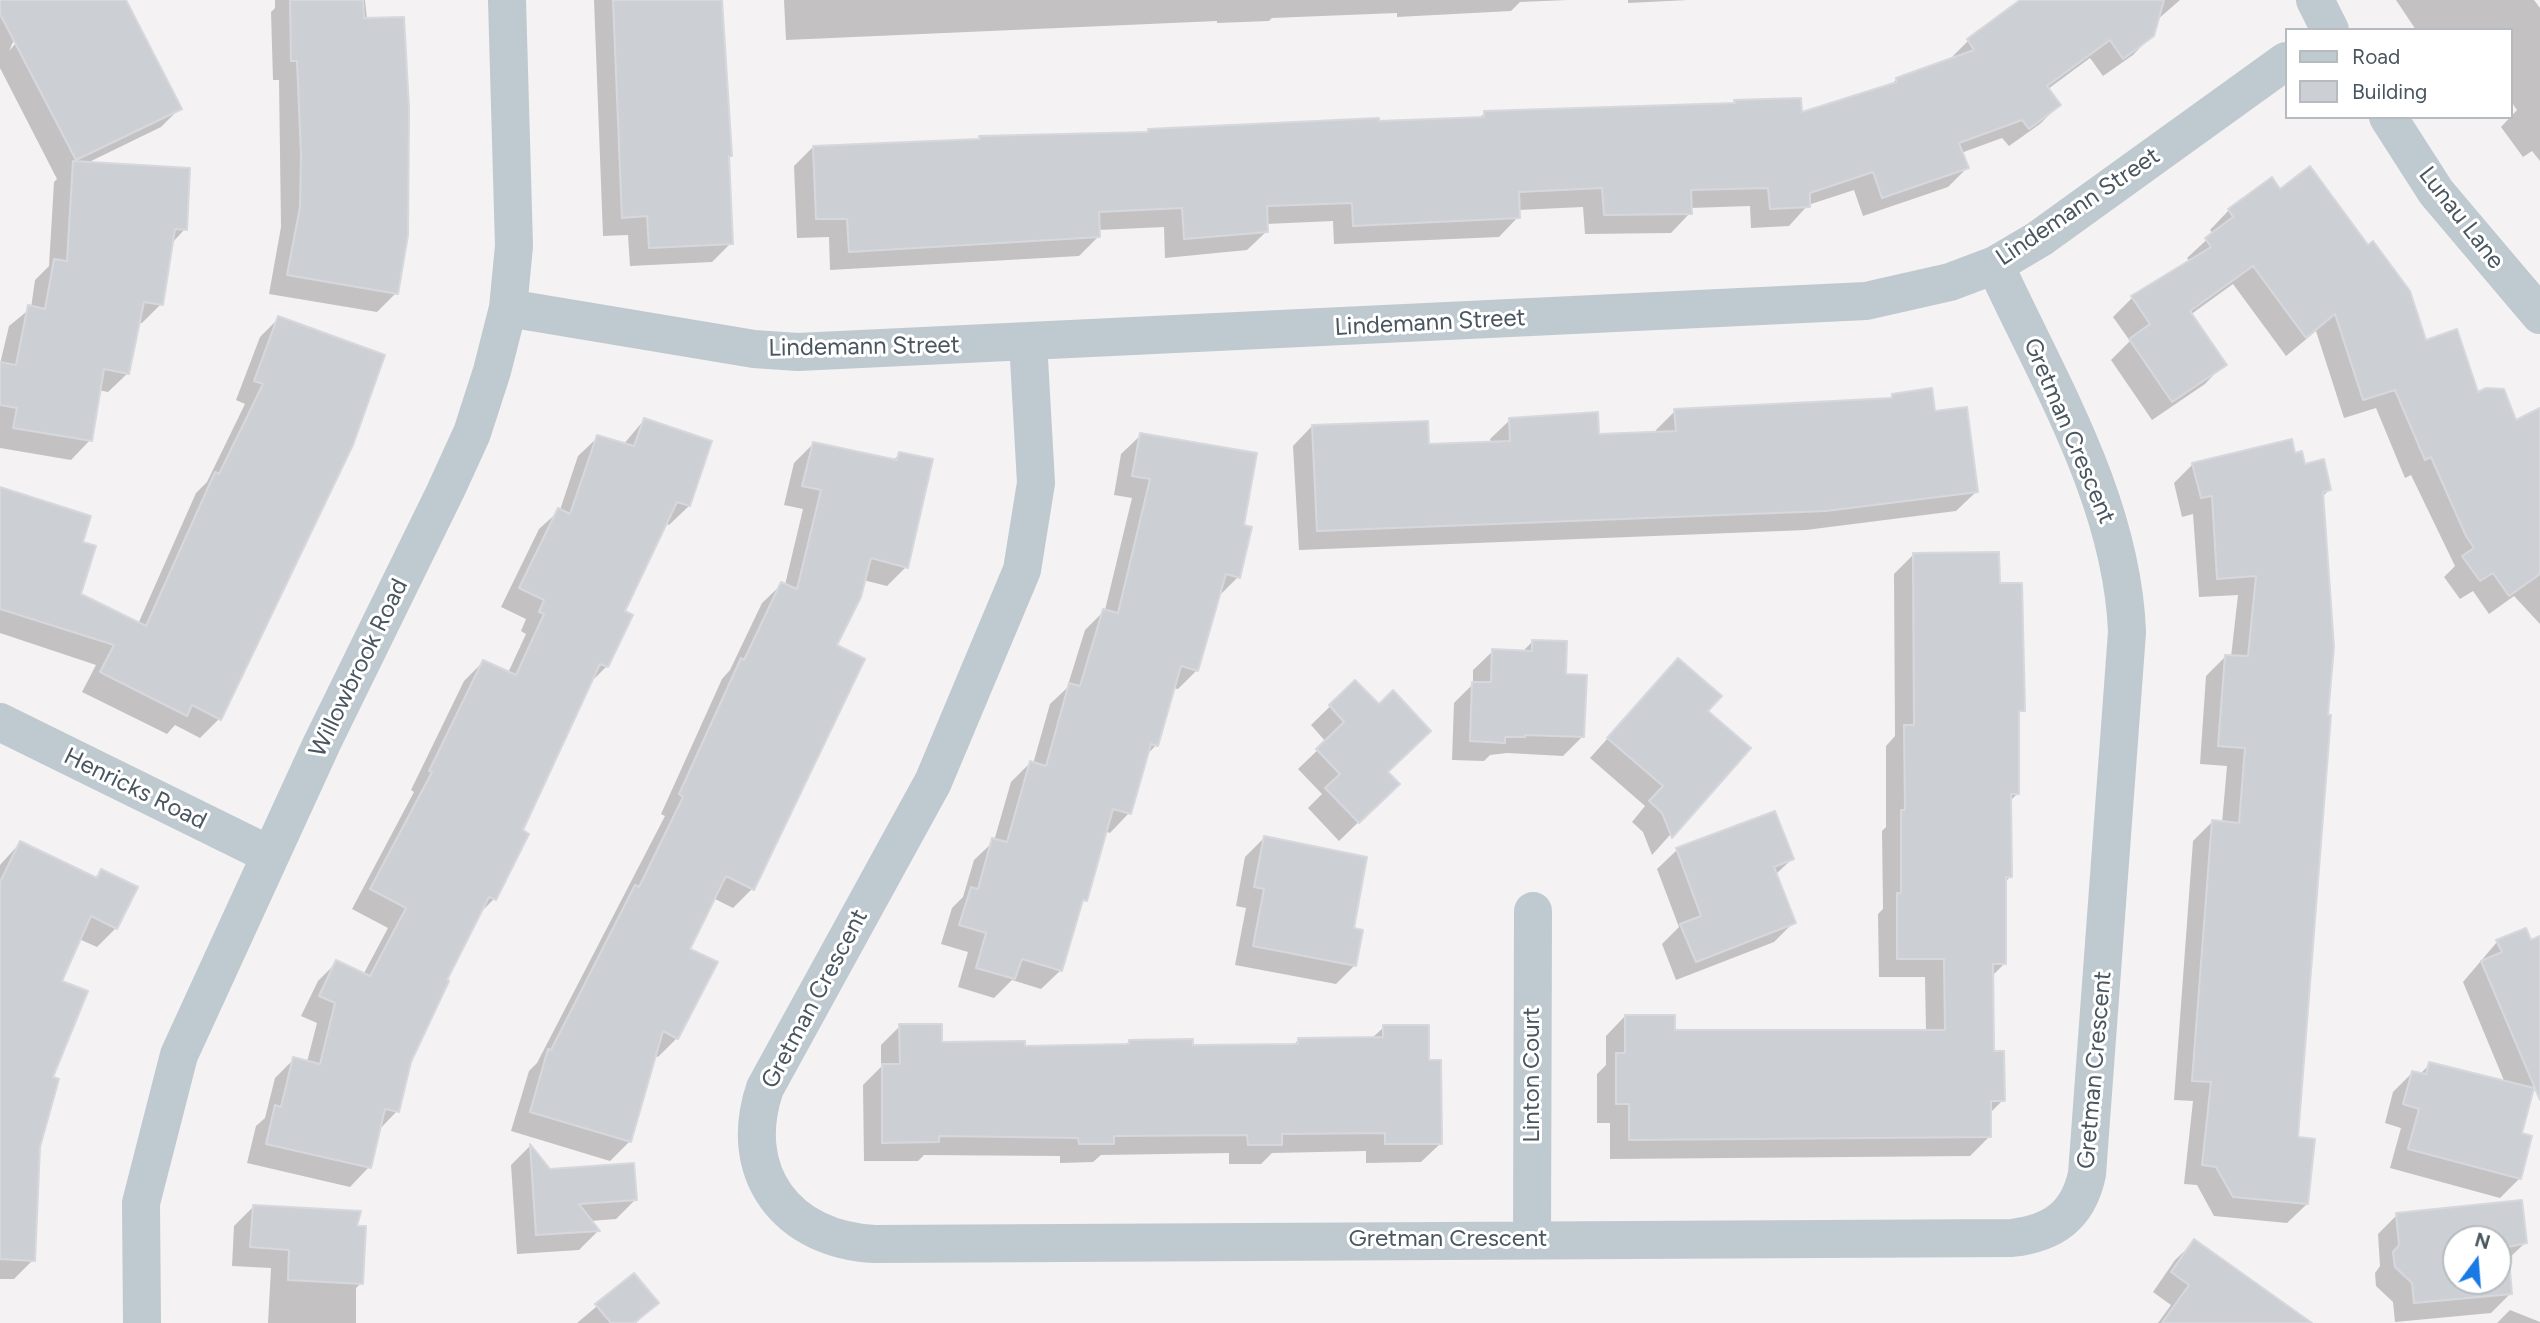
<!DOCTYPE html>
<html>
<head>
<meta charset="utf-8">
<style>
  body { margin:0 }
  #map { position:relative; width:2540px; height:1323px; overflow:hidden; background:#f4f2f2; font-family:Figtree,sans-serif }
  canvas { display:block }
  .legend { position:absolute; left:2285px; top:28px; width:228px; height:91px; box-sizing:border-box; background:#fff; border:2px solid #b6bbbf; margin:0; padding:9px 12px; list-style:none; font-size:21px; color:#49565f }
  .legend li { display:flex; align-items:center; gap:14px; height:35px }
  .legend b { width:35px; border:2px solid #b6bbbf }
  .north { position:absolute; left:2442px; top:1225px; width:70px; height:70px; box-sizing:border-box; background:#fff; border:2px solid #b6bbbf; border-radius:50%; rotate:16deg; font-size:19px; font-weight:700; line-height:28px; text-align:center; color:#49565f }
  .north::after { content:''; display:block; margin:auto; width:24px; height:32px; background:#197ae6; clip-path:polygon(50% 0,100% 100%,50% 72%,0 100%) }
</style>
</head>
<body>
<div id="map">
<canvas width="2540" height="1323"></canvas>
<ul class="legend">
<li><b style="height:9px;background:#bfc9d0"></b>Road</li>
<li><b style="height:19px;background:#cccfd4"></b>Building</li>
</ul>
<div class="north">N</div>
</div>
<script>
const ctx = document.querySelector('canvas').getContext('2d');
ctx.lineJoin = 'round';
function paint(path, color) {
  ctx.fillStyle = color;
  ctx.fill(path, 'evenodd');
}
function trace(path, color, width, dash) {
  ctx.strokeStyle = color;
  ctx.lineWidth = width;
  ctx.lineCap = dash ? 'butt' : 'round';
  ctx.setLineDash(dash || []);
  ctx.stroke(path);
}
function drawText(font, color, halo, rows, align = 'center') {
  ctx.font = font + ' Figtree,sans-serif';
  ctx.lineWidth = 6;
  ctx.setLineDash([]);
  ctx.textBaseline = 'middle';
  ctx.strokeStyle = halo;
  ctx.fillStyle = color;
  for (const [text, x, y, turn = 0] of rows) {
    ctx.save();
    ctx.translate(x, y);
    ctx.rotate((+turn || 0) * Math.PI / 180);
    ctx.textAlign = isNaN(turn) ? turn : align;
    if (halo) ctx.strokeText(text, 0, 0);
    ctx.fillText(text, 0, 0);
    ctx.restore();
  }
}
const shadow = new Path2D(`
  M0,0h32l-23,51 7,-8 77,-43h31l56,108 -19,19 -76,37 100,65 -14,15 -10,60 -19,19h-4l-10,50 -20,19 -10,-2 -8,50 -19,20 -71,-12v-84l9,-38 22,-18 4,-28 14,-14 5,-84 3,-3 -57,-111z
  M275,0h90l31,293 -19,19 -108,-18 12,-67 -2,-147h-6l-2,-68 4,-4z
  M594,0h127l9,155 -3,3 4,85 -19,19 -82,4 -2,-31 -25,1z
  M784,0h784l-48,2 -9,9 -114,6v-4l-125,5 -3,3 -52,2v-2l-431,19z
  M1628,0h60l-60,3z
  M2022,0h158l-23,20 -5,15 -19,20 -30,21 -13,-18 -42,31 11,16 -19,19 -31,22 -7,-8 -41,15 6,15 -19,19 -85,29 -9,-26 -46,15 -19,21 -38,2 -1,-22 -60,2v5l-19,20 -86,1 -2,-27 -65,3v7l-19,20 -165,7 -1,-23 -67,3 1,7 -20,19 -82,8 -1,-31 -66,3v7l-19,19 -249,14 -1,-33 -32,1 -3,-72 19,-19 164,-6 3,-3 498,-19 7,-6 248,-8 2,-3 65,13 90,-29 7,-7 51,-18 20,-20z
  M2396,0h138l6,8v153l-8,-10 -9,6 -22,-30 16,-17 -7,-10v-70h-94z
  M2280,191l197,203 39,29 24,10v191l-26,-28 -25,18 -16,-23 -13,8 -16,-22 11,-11 -44,-91 -6,3 -29,-70 -32,10 -28,-87 -30,25 -53,-72 -43,31 34,49 -19,20 -53,36 -41,-60 19,-19 -17,-24 19,-19 58,-36 -3,-4 26,-24 -3,-4 19,-20z
  M279,318l-60,401 -19,19 -25,-13 -8,9 -85,-42 14,-27 -96,-32v-145l81,55 -2,51 59,30 58,-131 11,-11 38,-78 -9,-4 24,-63z
  M1893,395l83,97 -20,19 -150,19 -507,20 -6,-104 19,-20 116,19 63,-2 -1,-4 20,-19 86,-7 1,23 59,-2v-4l19,-19 212,-11z
  M644,420l45,86 -20,19 -4,-2 -42,89 -16,54 -18,18 -69,147 -26,68 -16,16 -34,66 -34,80 -13,50 -19,20 -9,36 -19,20 -103,-24 9,-37 9,-8 10,-40 19,-19 13,3 10,-39 -16,-7 17,-35 19,-19 26,13 25,-47 -36,-19 62,-117 -3,-2 53,-109 19,-19 25,11 18,-39 -5,-3 5,-12 -25,-12 38,-78 21,-19 18,-54 20,-19 25,8z
  M1141,435l101,92 -4,50 -20,20 -21,73 -19,19 -5,-1 -17,57 -10,11 -17,57 -19,20 -5,-2 -44,139 -20,19 -29,-9 -18,18 -36,-11 10,-35 -27,-8 11,-36 11,-11 11,-37 20,-19 17,-59 19,-19 3,1 17,-60 17,-16 18,-58 20,-20 27,-112 -18,-3 7,-41z
  M813,444l79,17 8,-7 6,113 -19,19 -24,-6 -28,66 -83,243 -19,19 -20,-10 -25,52 -11,88 -19,19 -4,-2 -25,87 -19,19 -99,-30 18,-60 8,-8 128,-247 -4,-2 61,-135 8,-9 32,-67 20,-19 3,1 18,-76 -19,-4 10,-42z
  M2294,455l35,35 -7,7 -26,642 11,65 -20,19 -73,-7 -17,-31 -13,-1 9,-83 -19,-1 19,-259 19,-19 10,1 5,-57 -27,-2 6,-88 20,-20 5,1 7,-62 -39,2 -6,-83 -11,3 -8,-34 19,-19z
  M1913,555l85,30 25,125 -6,5 1,78 -8,8 1,75 -7,7 1,80 -13,13 1,77 10,47 -14,14v23l-19,19 -360,3v-36h-13v-49l9,-9v-29l19,-20 48,15h253l-1,-54h-46l-1,-63 5,-5 -1,-78 4,-4v-81l9,-10 -1,-162z
  M1533,641l31,35 18,61 -19,19 -56,-3 -17,2 -6,6 -32,-1 2,-57 19,-19v-14l20,-19 29,1z
  M1678,660l28,51 42,37 -96,107 -9,-23 -11,-10 13,-16 -55,-48z
  M1355,682l31,90 -8,31 -39,38 -31,-33 14,-14 -24,-25 28,-27 -15,-17z
  M1774,813l18,46 -17,16 19,47 -20,20 -98,38 -14,-36 17,-17 -22,-58 20,-19z
  M1264,838l88,91 3,36 -19,19 -101,-19 11,-57 -10,-2 9,-49z
  M20,843l74,35 8,-7 14,57 -19,19 -18,-8 -19,43 -10,96 -11,69 -6,113 -19,19h-14v-414z
  M2540,938v150l-9,4 -11,43v43l-20,20 -110,-30 11,-40 -16,-5 8,-31 19,-19 7,2 11,-11 75,19 -42,-101 34,-40h33z
  M900,1026l40,18 83,3 102,-1 4,-5 62,5h101l7,-6 73,-2 12,-11 43,35 14,81 -20,19 -55,1v-12l-94,2 -11,11h-32v-11l-128,2 -8,7 -33,1v-7l-136,-1 -6,6h-54l-1,-76 18,-18v-22z
  M530,1146l19,25 86,29 -19,19 -26,2 8,10 -19,19 -62,4 -6,-89z
  M253,1207l108,76 -5,5v35h-88l3,-55 -39,-2 2,-40z
  M2397,1215l128,28 -18,17 3,34 -19,19 -96,9 -2,-20 -17,-16 -1,-13 5,-7 -2,-32zM2456,1239h42v42h-42z
  M2195,1241l87,82h-124l13,-18 -18,-13 22,-32z
  M634,1275l22,28 -20,20h-59z
  M2510,1310l30,12v1h-43z`);
const building = new Path2D(`
  M0,0h126l56,109 -106,51 -76,-146z
  M290,0h73l1,18 40,-1 5,91 -1,127 -10,59 -111,-19 13,-68 1,-52 -4,-94h-6z
  M613,0h109l10,156h-3l4,88 -84,4 -2,-32 -25,2z
  M2020,0h144l-10,36 -31,23 -13,-19 -63,46 14,19 -32,24 -7,-9 -63,23 10,25 -87,30 -9,-26 -63,21v14l-40,2 -2,-21 -77,2 1,24 -88,1 -2,-27 -83,4 1,26 -167,8 -1,-23 -85,3 1,26 -84,7 -2,-31 -83,4 1,25 -251,15 -2,-33h-31l-3,-73 167,-7 -1,-3 169,-4v-3l231,-11v3l105,-4v-6l251,-8 -1,-3 67,-2 1,14 95,-30 -1,-4 78,-28 -7,-11z
  M73,161l117,7 -3,62 -12,-1 -12,76 -19,-3 -15,72 -25,-5 -12,72 -79,-13 4,-20 -17,-3v-43l16,3 12,-60 17,4 9,-50 13,2z
  M2310,166l58,79 5,-4 37,50 16,49 31,-11 21,63 8,-4 18,1 12,31 24,-12v166l-31,22 -16,-23 -13,8 -18,-25 12,-8 -8,-12 -35,-79 -6,3 -30,-70 -32,10 -28,-86 -29,24 -53,-72 -63,45 37,54 -55,37 -43,-63 21,-15 -19,-28 80,-49 -6,-9 28,-21 -5,-8 44,-32 8,12z
  M278,316l107,39 -32,90 -132,275 -29,-15 -5,11 -87,-44 14,-27 -114,-36v-122l91,29 -8,26 13,4 -15,48 65,32 69,-154 4,2 44,-90 -9,-3z
  M1932,388l3,23 32,-4 11,85 -152,19 -509,20 -5,-106 116,-4 1,23 81,-3 -1,-23 89,-6 1,22 77,-3 -2,-22 218,-11v-4z
  M644,418l68,23 -22,65 -13,-4 -52,109 8,4 -25,52 -8,-3 -77,166 6,4 -33,66 -7,-3 -42,83 2,1 -38,81 -12,50 -14,-3 -14,59 -105,-24 9,-39 6,2 12,-50 27,7 15,-61 -16,-7 17,-36 34,16 36,-68 -36,-19 62,-117 -3,-1 54,-111 33,15 28,-61 -5,-2 5,-12 -25,-12 39,-80 12,6 27,-79 37,11z
  M1140,433l117,20 -13,72 8,2 -12,51 -14,-4 -28,97 -17,-5 -23,80 -7,-2 -20,70 -18,-5 -26,92 -4,-1 -21,71 -40,-12 -7,20 -39,-11 10,-35 -27,-8 12,-38 7,2 14,-51 15,4 23,-81 16,5 23,-83 11,3 23,-77 15,4 32,-134 -18,-3z
  M2292,439l3,14 7,-2 3,13 19,-5 7,31 -8,2 11,155 -6,68h3l-33,422 17,2 -7,65 -75,-7 -17,-30 -14,-2 9,-83 -19,-1 20,-261 27,3 6,-75 -27,-2 7,-91 23,1 8,-80 -39,3 -5,-83 -11,2 -9,-35z
  M813,442l84,18 2,-8 34,7 -25,109 -37,-10 -10,39 -24,48 28,14 -111,231 -28,-14 -36,73 28,13 -40,77 -15,-8 -32,111 -101,-30 18,-63 3,1 84,-165 4,2 44,-90 -4,-3 62,-136 3,2 37,-78 16,7 24,-99 -19,-4z
  M1999,552l1,31h22l3,128h-6v83h-8l1,83h-6v87h-13l1,87h10l1,50h-14v36l-362,3v-36h-13v-51h9v-38h50v15h270l-1,-71h-47v-66h4v-83h4l-1,-85h10l-1,-172z
  M1532,640l35,1 -1,33 21,1 -3,62 -59,-2v2h-20v6l-35,-2 2,-59h19l1,-33 40,2z
  M1678,658l44,38 -14,15 43,37 -79,90 -10,-25 -13,-12 14,-15 -56,-48z
  M1355,680l24,24 14,-14 38,41 -43,41 12,12 -41,39 -34,-35 15,-14 -24,-25 28,-27 -15,-17z
  M1775,811l19,48 -20,8 22,56 -100,39 -16,-38 21,-8 -25,-68z
  M1264,836l103,21 -13,71 9,2 -7,36 -103,-20 11,-57 -10,-2z
  M20,841l77,37 4,-9 37,18 -21,42 -26,-13 -29,65 26,10 -35,86 6,2 -19,68 -5,114 -35,-2v-377z
  M2526,928l5,12 9,-4v164l-59,-139 21,-9 -6,-12z
  M899,1024h43v18l83,-1v5l104,-2v-4l64,-1v6l105,-1v-6l85,-1v-12h46v35h12l1,84h-57v-11l-103,1v11h-34l-1,-10 -133,1v8h-35l-1,-6 -139,-2v6l-57,1v-79h18z
  M2429,1062l105,26 -12,45 10,3 -11,43 -113,-30 11,-40 -16,-5 9,-33 14,3z
  M530,1144l20,25 84,-6 3,37 -58,4 21,27 -64,4z
  M2522,1200l5,43 -19,4 4,47 -98,9 -2,-20 -17,-16 -2,-15 6,-7 -3,-32zM2456,1239h42v42h-42z
  M253,1205l108,6 -4,15h9l-3,58 -75,-4 1,-30 -39,-3z
  M2194,1239l118,84h-150l27,-38 -18,-13z
  M634,1273l25,30 -25,20h-23l-16,-19z`);
const minor = new Path2D(`
  M2315,0l15,30
  M2388,117l48,75 104,123
  M508,308l246,41 44,3 1068,-51 84,-19 45,-17 44,-26 247,-178
  M1028,341l8,142 -14,87 -89,212 -168,306c-29,85 22,152 110,156l1137,-6c41,-5 66,-22 75,-64l40,-542c-5,-131 -78,-250 -132,-367
  M0,722l270,133
  M1532,1238l1,-327
  M142,1323l-1,-120 38,-148 143,-312 124,-253 26,-57 20,-62 16,-63 6,-62 -7,-246`);
const streetNames = [
  ["Lindemann Street",2078,207,-34],
  ["Lunau Lane",2461,218,52],
  ["Lindemann Street",1430,323,-3],
  ["Lindemann Street",864,347,-1],
  ["Gretman Crescent",2069,431,67],
  ["Willowbrook Road",359,668,-64],
  ["Henricks Road",135,789,26],
  ["Gretman Crescent",815,999,-62],
  ["Gretman Crescent",2095,1070,-85],
  ["Linton Court",1532,1075,-90],
  ["Gretman Crescent",1448,1239]
];
paint(shadow, '#0003');
paint(building, '#cccfd4');
trace(building, '#d6d8dd', 2);
trace(minor, '#bfc9d0', 38);
drawText('24px', '#49565f', '#fff', streetNames);
</script>
</body>
</html>
